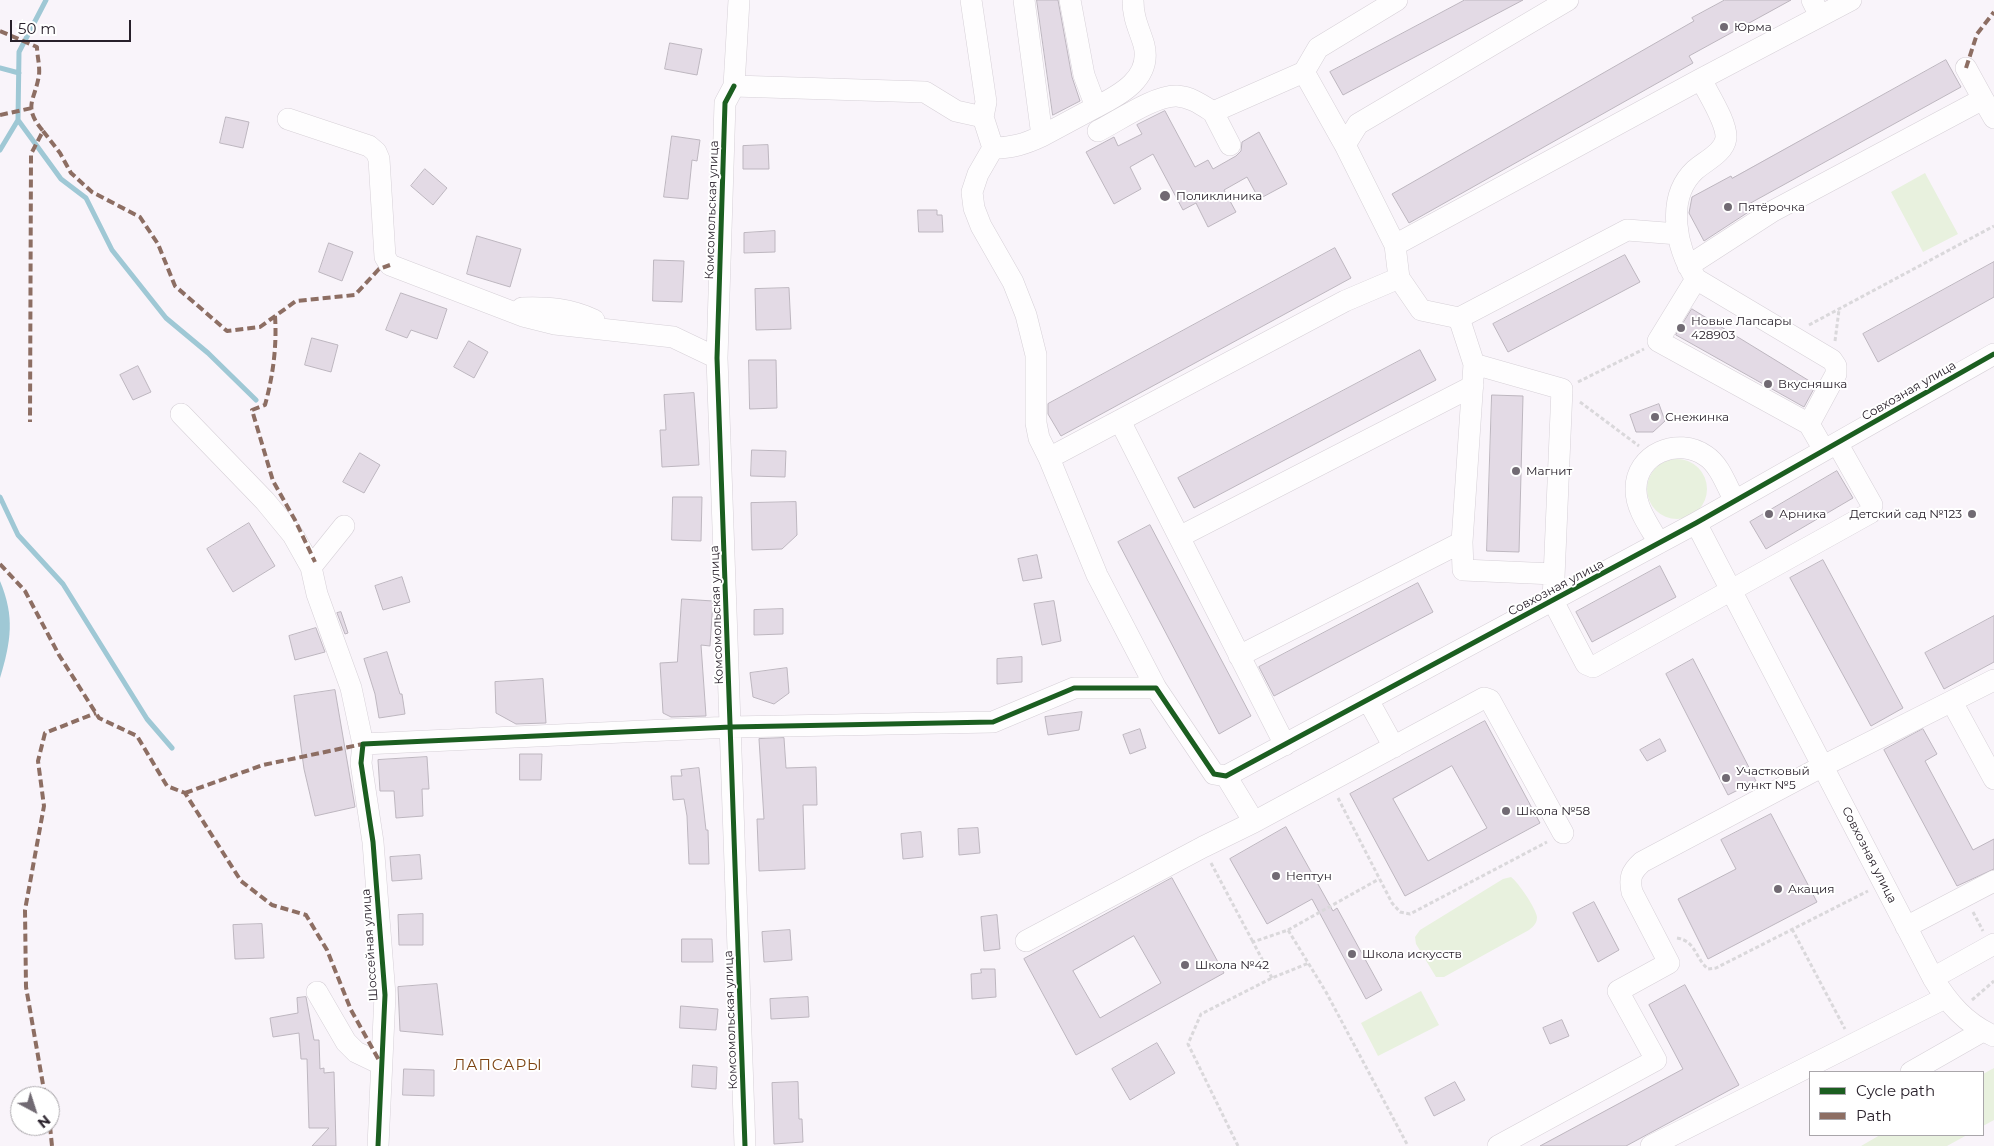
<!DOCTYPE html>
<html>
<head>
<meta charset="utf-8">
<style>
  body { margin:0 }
  #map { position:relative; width:1994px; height:1146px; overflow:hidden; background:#f9f4fa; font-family:Montserrat,sans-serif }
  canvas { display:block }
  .legend { position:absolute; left:1809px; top:1071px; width:175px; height:65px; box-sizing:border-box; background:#fff; border:1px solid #a9a6aa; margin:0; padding:6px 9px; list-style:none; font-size:15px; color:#28202a }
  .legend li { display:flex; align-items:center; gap:10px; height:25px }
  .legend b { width:25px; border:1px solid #a9a6aa }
  .north { position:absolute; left:10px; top:1086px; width:50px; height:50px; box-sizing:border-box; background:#fff; border:1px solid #a9a6aa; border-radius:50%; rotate:140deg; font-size:14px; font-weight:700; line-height:20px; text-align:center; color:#28202a }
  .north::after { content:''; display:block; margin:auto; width:18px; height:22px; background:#716a73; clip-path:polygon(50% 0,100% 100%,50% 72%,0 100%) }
  .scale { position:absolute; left:10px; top:20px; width:121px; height:22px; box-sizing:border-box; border:2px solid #28202a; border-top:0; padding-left:6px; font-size:15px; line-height:18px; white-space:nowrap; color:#28202a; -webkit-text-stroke:4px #fff; paint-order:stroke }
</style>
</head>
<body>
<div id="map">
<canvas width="1994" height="1146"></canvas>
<ul class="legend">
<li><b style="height:6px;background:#1b5e20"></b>Cycle path</li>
<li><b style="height:6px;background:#8d6e63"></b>Path</li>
</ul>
<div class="north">N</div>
<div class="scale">50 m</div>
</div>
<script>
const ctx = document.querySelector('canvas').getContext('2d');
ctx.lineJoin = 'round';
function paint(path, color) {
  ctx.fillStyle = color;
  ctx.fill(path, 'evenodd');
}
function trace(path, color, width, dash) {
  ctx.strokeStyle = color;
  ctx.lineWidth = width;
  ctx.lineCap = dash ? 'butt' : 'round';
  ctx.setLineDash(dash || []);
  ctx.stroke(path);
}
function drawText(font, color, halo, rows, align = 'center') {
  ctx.font = font + ' Montserrat,sans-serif';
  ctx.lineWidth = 4;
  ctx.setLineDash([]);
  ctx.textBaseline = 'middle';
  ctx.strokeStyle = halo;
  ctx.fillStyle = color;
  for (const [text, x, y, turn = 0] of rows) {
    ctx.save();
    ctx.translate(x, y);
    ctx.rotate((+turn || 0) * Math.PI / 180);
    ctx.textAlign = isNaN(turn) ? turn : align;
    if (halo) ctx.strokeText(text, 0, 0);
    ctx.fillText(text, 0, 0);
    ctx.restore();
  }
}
const green = new Path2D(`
  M1925,173l33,61 -35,18 -32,-60z
  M1647 489a30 30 0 1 1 60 0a30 30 0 1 1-60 0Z
  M1511,877c7,5 25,31 26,40 0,6 -3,9 -8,13l-85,47h-8l-20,-33 -1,-7 5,-7 83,-51z
  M1421,991l18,34 -61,31 -17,-33z
  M1994,1068v52l-11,6v-52z
  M1880,1135h87l-20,11h-86z`);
const water = new Path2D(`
  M0,581c15,36 11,60 0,97z`);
const stream = new Path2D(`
  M0,68l19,5
  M18,120l43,59 25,19 26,52 54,68 42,35 48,47
  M0,150l18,-30 1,-68 27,-52
  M0,497l18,38 45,49 84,135 25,29`);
const building = new Path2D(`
  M1037,0h21l14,77 8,24 -27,14z
  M1465,0h58l-180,95 -13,-23z
  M1725,0h66l-102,56 4,7 -284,160 -17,-29 302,-173 -2,-3z
  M670,43l32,6 -5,26 -32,-6z
  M1946,60l15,27 -214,118 3,6 -46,30 -15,-28 3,-16 39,-21 1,2z
  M1165,111l30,56 13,-7 5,9 23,-13 5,-5 1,-9 17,-10 28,52 -28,15 -12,-22 -23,13 12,22 -28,15 -12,-24 -13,7 -30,-56 -23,13 11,22 -27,15 -28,-52 28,-15 4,9 24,-12 -5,-9z
  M226,117l23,5 -6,26 -23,-5z
  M672,136l28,4 -3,21 -5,-1 -4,39 -24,-2z
  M768,145l1,24h-26v-23z
  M425,169l22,19 -14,17 -22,-19z
  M918,210h19v5h5l1,17h-24z
  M775,231v21l-31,1v-20z
  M477,236l44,13 -11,38 -43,-13z
  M329,243l24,9 -11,29 -23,-9z
  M1335,248l16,30 -290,158 -13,-22v-10z
  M1625,255l15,27 -132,70 -15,-28z
  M654,260l30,1 -2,41 -29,-1z
  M1994,262v35l-116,65 -15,-28z
  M789,288l2,41 -35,1 -1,-41z
  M401,293l46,16 -10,30 -26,-9 -4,8 -21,-8z
  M1692,309l124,76 -12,22 -128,-72z
  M312,338l26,7 -7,27 -26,-7z
  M469,341l19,11 -14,26 -20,-11z
  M1420,350l16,30 -242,128 -16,-30z
  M749,360h27l1,48 -27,1z
  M138,366l13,26 -18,8 -13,-25z
  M694,393l5,72 -37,2 -2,-37h6l-2,-35z
  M1492,395l31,1 -4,156 -32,-1z
  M1659,404l6,17 -12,11h-17l-6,-17z
  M752,450l34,1 -1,26 -34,-1z
  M360,453l20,12 -16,28 -21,-11z
  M1837,471l16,27 -87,51 -16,-27z
  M673,497h29l-1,44 -29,-1z
  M796,502l1,33 -15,14 -30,1 -1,-47z
  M249,523l26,43 -42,26 -26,-43z
  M1150,525l101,191 -32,18 -101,-192z
  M1037,555l5,23 -19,3 -5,-22z
  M1823,560l80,148 -32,18 -81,-148z
  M1660,566l16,31 -84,45 -16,-30z
  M402,577l8,25 -27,8 -8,-24z
  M1418,583l15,29 -159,84 -15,-29z
  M682,599l31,2 -3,45 -9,-1 5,71 -35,1 -8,-4 -3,-50 17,-1z
  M1054,601l7,40 -19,4 -8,-41z
  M783,609v25l-29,1v-25z
  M341,612l7,21 -3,1 -8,-21z
  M1994,616v46l-50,27 -19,-36z
  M316,628l9,24 -30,8 -6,-24z
  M387,652l13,42h2l3,20 -26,4 -4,-24 -11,-35z
  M1022,657v25l-25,2v-25z
  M1693,659l63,122 -28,14 -62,-121z
  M787,668l2,25 -15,11 -21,-7 -3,-24z
  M543,679l3,44 -30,1 -20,-11 -1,-31z
  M335,690l20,117 -40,9 -11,-47 -10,-73z
  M1082,712l-3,18 -31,5 -3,-18z
  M1485,721l55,102 -135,73 -55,-102zM1452,766l35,62 -59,33 -35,-62z
  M1140,729l6,19 -16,6 -7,-19z
  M1923,729l14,25 -12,7 48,89 21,-11v30l-37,17 -73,-136z
  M784,738l2,30 30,-1 1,38h-14l2,64 -46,2 -2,-52h7l-5,-80z
  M1660,739l6,12 -19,10 -7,-11z
  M520,754h22l-1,26h-21z
  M427,757l2,32h-7l1,27 -27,2 -2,-27h-14l-2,-31z
  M699,768l7,62h2l1,34h-20l-2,-48 -3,-17 -11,1 -2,-24h11l-1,-6z
  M1771,814l46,88 -109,57 -30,-60 58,-30 -15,-29z
  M1286,827l47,84 4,-3 45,82 -16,9 -54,-100 -45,25 -37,-65z
  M978,828l2,25 -21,2 -1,-26z
  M921,832l2,25 -20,2 -2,-25z
  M420,855l2,24 -30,2 -2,-24z
  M1172,878l52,95 -148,82 -52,-96zM1134,936l27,47 -61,35 -27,-47z
  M1594,902l25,48 -21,12 -25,-49z
  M423,914v31h-24l-1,-30z
  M997,915l3,34 -16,2 -3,-34z
  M262,924l2,34 -29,1 -2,-34z
  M790,930l2,30 -28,2 -2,-30z
  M682,939h30l1,23h-31z
  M981,969h14l1,28 -24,2 -1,-25 10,-1z
  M437,984l6,51 -43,-4 -2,-44z
  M1685,985l54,100 -113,61h-86l143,-77 -34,-64z
  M306,997l8,43h5l1,29 4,-1v5l10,-1 2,74h-24l17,-18h-20l-2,-69h-6l-2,-26 -26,4 -3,-19 28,-5 -1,-15z
  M808,997l1,20 -38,2 -1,-20z
  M681,1006l37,3 -2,21 -36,-2z
  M1562,1020l7,16 -19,8 -7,-16z
  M1157,1043l18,30 -45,27 -18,-31z
  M693,1065l24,2 -1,22 -24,-2z
  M404,1069l30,1v26l-31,-1z
  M798,1082l1,37h3l1,23 -29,2 -2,-61z
  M1455,1082l10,18 -31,16 -9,-18z`);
const path = new Path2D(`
  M1809,325l185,-99
  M1835,341l4,-31
  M1578,382l66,-33
  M1580,402l59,44
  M1338,798l54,105 8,9 10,2 137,-72
  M1211,863l42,79
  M1973,912l10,19
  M1792,929l53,100
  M1288,930l91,-51
  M1677,938c19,3 18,20 31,31l8,-1 152,-77
  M1272,978l-19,-36 35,-12 38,62 82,154
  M1972,1000l22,-19
  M1238,1146l-50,-102 13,-30 71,-36 37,-15`);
const minor = new Path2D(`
  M739,0l-5,86 -9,17 -8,255 28,788
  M971,0l15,102 -3,15 10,31 -15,26 -6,18 2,16 7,18 32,56 13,33 10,40v68l3,15 10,20
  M1812,0l8,16
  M1851,0l-150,79 -306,166 4,33 -54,23 -296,157 48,117 59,113 58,86 12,2 470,-253 298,-169
  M1966,68l17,31
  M1701,79c7,15 26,43 25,59 -2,15 -21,23 -31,32 -30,28 -19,78 1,109l-38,62 151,83 15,26
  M734,86l191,6 31,19 27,6
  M1096,107c24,-12 56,-29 48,-62 -5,-17 -11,-26 -11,-45
  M288,119l81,27 7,6 3,7 6,98 5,8 133,51 32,8 118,13 44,21
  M1098,131c20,-10 57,-36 79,-35 14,1 25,9 36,16
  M1042,136l54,-29 -12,-32 -14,-75
  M1230,145l-17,-33 91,-40
  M1345,145l-41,-73 14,-24 79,-48
  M993,148c19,0 32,-4 49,-12l-18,-136
  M1395,245l-50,-100 13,-21 210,-124
  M1688,266l85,-55 210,-112 11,19
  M1399,278l22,32 38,8 168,-88 51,4
  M1696,279l136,81 4,6v8l-27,50
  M522,308c26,-1 48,1 72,12
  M1459,318l15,46 88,25 -9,212 33,63 7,3 277,-154 2,-8 -35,-62
  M181,414l84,87 28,34 18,32 6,27 34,94 12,56 -2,19 12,79 12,153 -7,151
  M1120,421l165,324
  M1696,523l237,455c15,25 33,46 61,58
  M1179,537l294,-151
  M1462,542l1,28 91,4
  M1659,543c-9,-16 -23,-34 -23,-53 -1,-36 42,-54 70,-34 14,9 21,31 29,45
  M311,567l33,-41
  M1239,656l223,-114 12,-178
  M1368,700l26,47
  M1952,702l42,77
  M363,744l368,-17 262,-5 81,-34h82
  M1254,822l230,-124 6,2 73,133
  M1906,927l88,-46
  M1026,941l177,-94 51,-25 -28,-46
  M1933,978l61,-34
  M317,992l29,50 10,10 25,12
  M1911,1072l72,-41
  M1498,1146l158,-86 -38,-69 51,-28 -37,-71c-3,-14 -1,-20 10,-30l181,-96 171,-86
  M1651,1146l294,-148`);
const quiet = new Path2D(`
  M0,31l37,16c0,8 3,19 2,28 -4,26 -17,31 4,56l-12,23 -1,268
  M1966,68l11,-34 17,-22
  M0,115l32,-7
  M43,131l17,22 11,20 21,19 48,25 18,27 17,42 52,45 33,-4 36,-26 59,-6 24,-26 11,-4
  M275,316c2,30 -2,60 -10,89l-13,5 21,71 22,39 20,42
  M0,564l25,27 34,64 40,63 38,18 30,50 18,7 56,88 31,24 34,10 21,35 24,60 29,52
  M185,793l78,-28 100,-21
  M45,1096l-19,-109 -1,-77 19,-104 -6,-45 7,-28 51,-20
  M50,1126l2,20`);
const cycleway = new Path2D(`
  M734,86l-9,17 -8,255 28,788
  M378,1146l7,-151 -12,-153 -12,-79 2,-19 368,-17 262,-5 81,-34h82l58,86 12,2 470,-253 298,-169`);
const markers = [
  [1724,27,5,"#716a73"],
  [1165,196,6,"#716a73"],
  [1728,207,5,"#716a73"],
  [1681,328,5,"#716a73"],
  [1768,384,5,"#716a73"],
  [1655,417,5,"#716a73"],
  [1516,471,5,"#716a73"],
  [1769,514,5,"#716a73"],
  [1972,514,5,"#716a73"],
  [1726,778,5,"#716a73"],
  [1506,811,5,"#716a73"],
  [1276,876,5,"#716a73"],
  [1778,889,5,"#716a73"],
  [1352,954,5,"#716a73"],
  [1185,965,5,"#716a73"]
];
const poiNames = [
  ["Юрма",1734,27],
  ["Поликлиника",1176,196],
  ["Пятёрочка",1738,207],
  ["Новые Лапсары",1691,321],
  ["428903",1691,335],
  ["Вкусняшка",1778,384],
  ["Снежинка",1665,417],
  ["Магнит",1526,471],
  ["Арника",1779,514],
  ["Детский сад №123",1962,514,"right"],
  ["Участковый",1736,771],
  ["пункт №5",1736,785],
  ["Школа №58",1516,811],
  ["Нептун",1286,876],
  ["Акация",1788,889],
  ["Школа искусств",1362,954],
  ["Школа №42",1195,965]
];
const streetNames = [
  ["Комсомольская улица",712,210,-88],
  ["Совхозная улица",1909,391,-30],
  ["Совхозная улица",1556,588,-28],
  ["Комсомольская улица",717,615,-92],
  ["Совхозная улица",1869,855,63],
  ["Шоссейная улица",370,945,-94],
  ["Комсомольская улица",731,1020,-92]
];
const quarterNames = [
  ["ЛАПСАРЫ",498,1066]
];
paint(green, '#e8f1de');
paint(water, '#9fc8d5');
trace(stream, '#9fc8d5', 5);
paint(building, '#e3dae5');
trace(building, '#bdb6bf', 1);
trace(minor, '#d6d0d7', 22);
trace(path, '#dad8db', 3, [4, 2.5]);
trace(minor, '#fefdfe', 21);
trace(quiet, '#8d6e63', 4, [8, 4]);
trace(cycleway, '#1b5e20', 5);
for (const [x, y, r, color] of markers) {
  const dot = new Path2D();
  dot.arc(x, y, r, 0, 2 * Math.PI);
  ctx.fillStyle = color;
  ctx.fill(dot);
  trace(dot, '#fff', 2);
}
drawText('12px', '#28202a', '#fff', poiNames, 'left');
drawText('12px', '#28202a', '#fff', streetNames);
ctx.letterSpacing = '1px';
drawText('15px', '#7d4211', '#fff', quarterNames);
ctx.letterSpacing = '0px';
</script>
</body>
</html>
